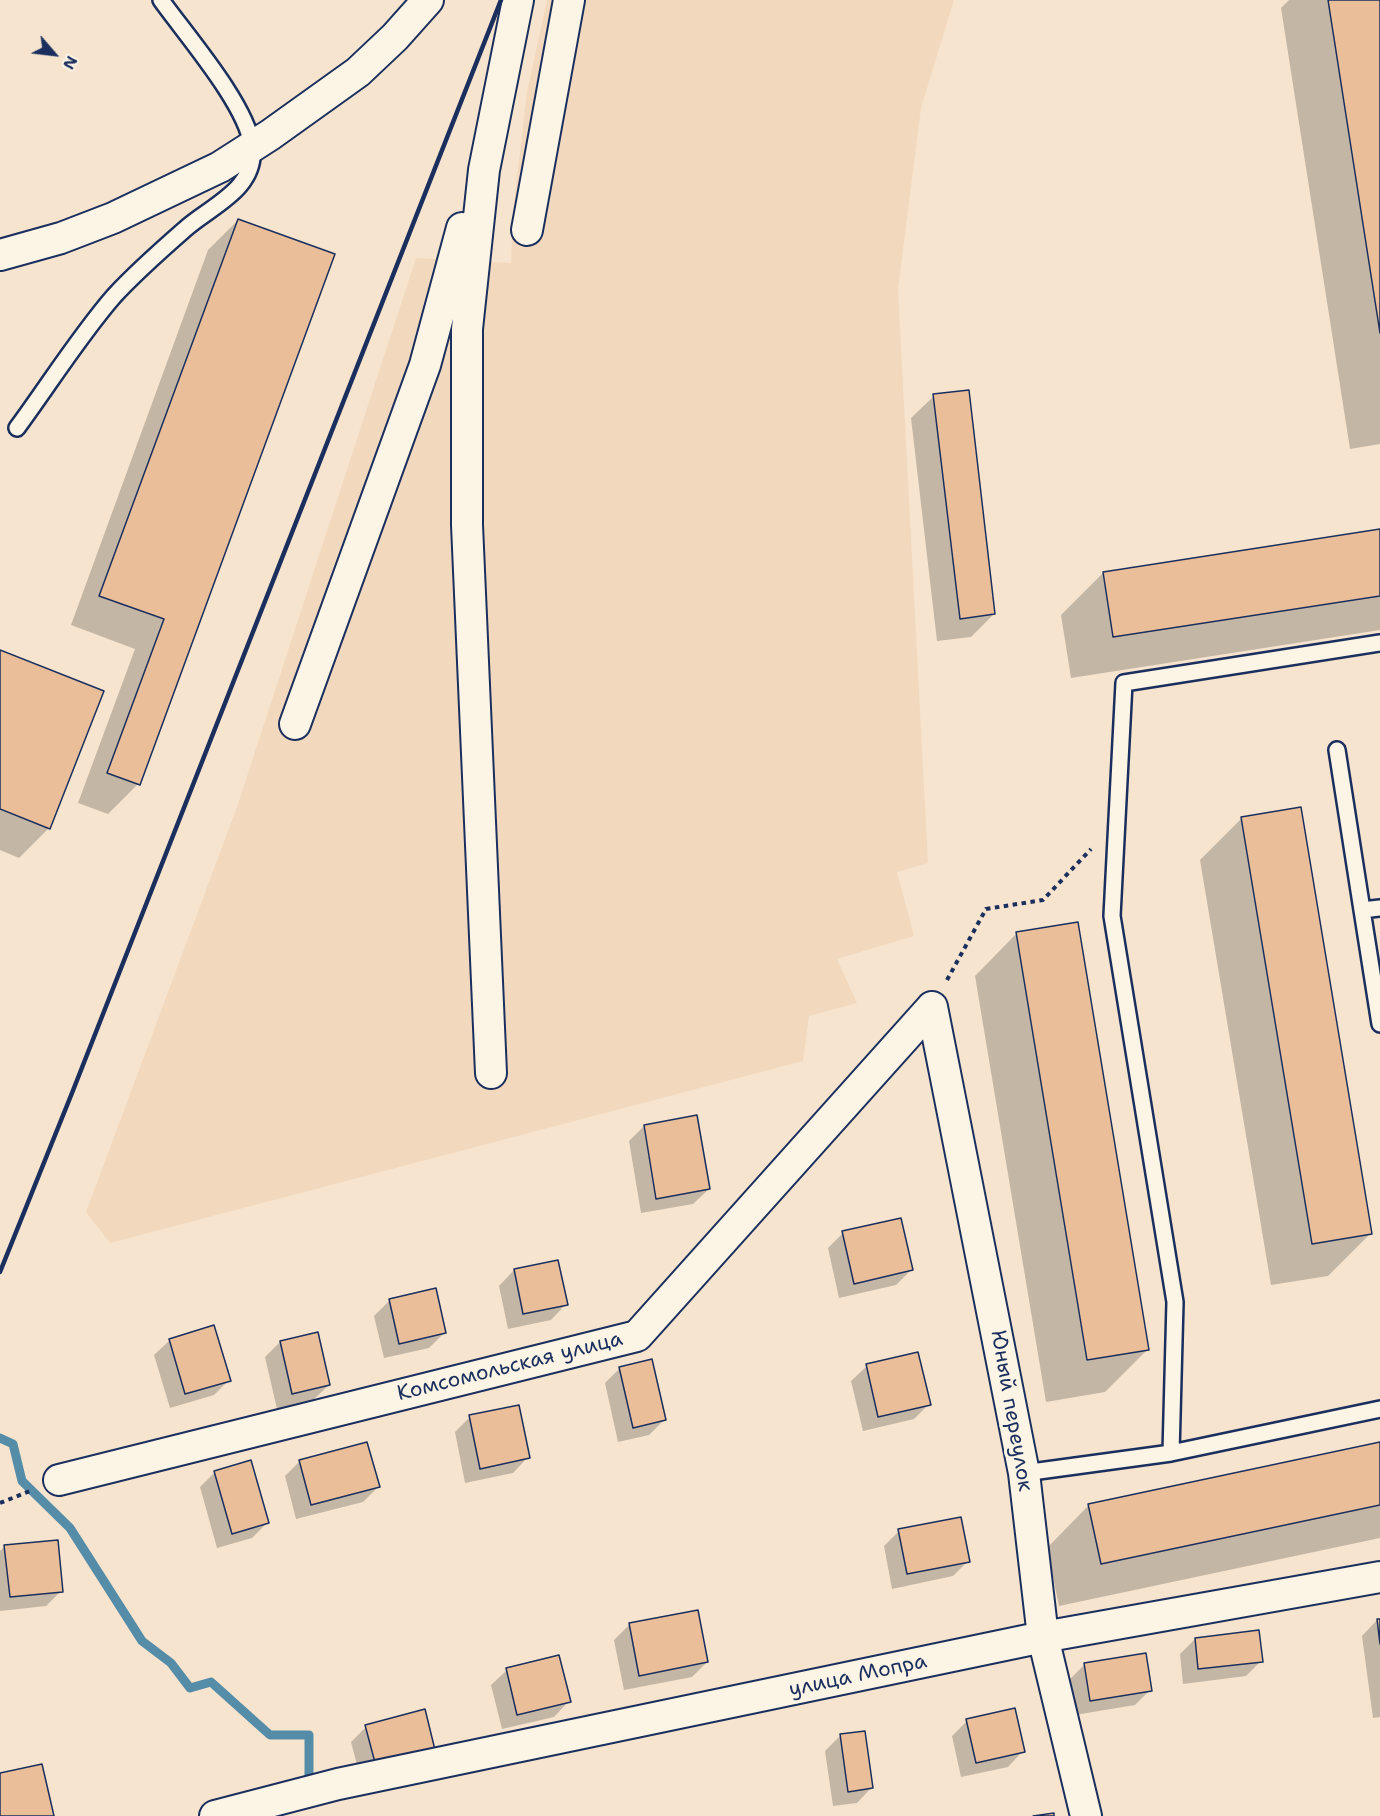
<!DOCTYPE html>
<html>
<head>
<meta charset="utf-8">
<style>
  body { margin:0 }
  #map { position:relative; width:1380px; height:1816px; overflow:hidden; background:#f6e4ce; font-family:"Shantell Sans",sans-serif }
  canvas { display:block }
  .north { position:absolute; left:24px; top:24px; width:60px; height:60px; -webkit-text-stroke:4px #fcf5e5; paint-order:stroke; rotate:118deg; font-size:16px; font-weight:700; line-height:24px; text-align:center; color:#1b2f5e }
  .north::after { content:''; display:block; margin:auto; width:21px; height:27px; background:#1b2f5e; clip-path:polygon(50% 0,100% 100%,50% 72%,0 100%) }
</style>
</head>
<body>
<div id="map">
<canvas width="1380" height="1816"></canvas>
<div class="north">N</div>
</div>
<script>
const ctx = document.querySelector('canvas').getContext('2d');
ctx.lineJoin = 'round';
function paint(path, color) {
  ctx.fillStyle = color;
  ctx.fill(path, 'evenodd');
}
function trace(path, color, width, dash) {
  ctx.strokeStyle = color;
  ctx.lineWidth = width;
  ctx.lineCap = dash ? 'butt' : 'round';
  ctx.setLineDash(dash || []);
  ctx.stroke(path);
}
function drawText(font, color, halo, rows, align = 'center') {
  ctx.font = font + ' "Shantell Sans",sans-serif';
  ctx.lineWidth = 6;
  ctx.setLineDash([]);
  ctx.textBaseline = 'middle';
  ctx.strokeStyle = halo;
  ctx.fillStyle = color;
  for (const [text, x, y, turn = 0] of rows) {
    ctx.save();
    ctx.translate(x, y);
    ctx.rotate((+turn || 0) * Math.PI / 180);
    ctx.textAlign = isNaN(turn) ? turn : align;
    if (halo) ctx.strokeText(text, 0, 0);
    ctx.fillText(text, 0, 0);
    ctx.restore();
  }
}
const built = new Path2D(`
  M547,0h407l-33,108 -23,181 30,574 -31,9 17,64 -77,23 20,44 -48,13 -6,45 -693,182 -24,-31 151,-405 179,-549 95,5 2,-51 14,-120z`);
const shadow = new Path2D(`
  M1289,0h91v444l-30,5 -69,-441z
  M238,220l-100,564 -30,30 -30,-11 57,-154 -64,-24 137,-375z
  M934,396l60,218 -23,23 -34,4 -26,-223z
  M1380,530v100l-309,48 -10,-63 42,-42z
  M0,652l49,176 -30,30 -19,-8z
  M1242,818l128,416 -42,42 -57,9 -71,-425z
  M1017,933l130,417 -42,42 -59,10 -71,-426z
  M644,1126l65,63 -16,15 -52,9 -12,-72z
  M843,1233l68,37 -15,15 -57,13 -11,-50z
  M514,1270l52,34 -15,16 -43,9 -9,-43z
  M390,1300l55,32 -16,16 -45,10 -10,-42z
  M170,1340l59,40 -15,15 -44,13 -16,-53z
  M280,1342l49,43 -16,15 -36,9 -12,-52z
  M867,1366l62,38 -15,15 -51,12 -12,-50z
  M620,1368l44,52 -15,15 -31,7 -13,-59z
  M470,1417l58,40 -15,16 -48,10 -10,-51z
  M1380,1444v94l-321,68 -12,-58 42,-43z
  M300,1461l78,26 -15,15 -67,17 -11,-43z
  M215,1472l52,51 -15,15 -35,10 -17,-61z
  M899,1531l69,30 -15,15 -61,13 -8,-43z
  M5,1546l56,45 -15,15 -46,5v-60z
  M1377,1620h3v97l-7,1 -11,-82z
  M629,1625l78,37 -15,15 -68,13 -10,-50z
  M1195,1639l66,22 -15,15 -63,8 -3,-30z
  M1085,1664l65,26 -15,15 -60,10 -5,-36z
  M507,1670l62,31 -15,16 -52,12 -11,-44z
  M967,1721l56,30 -15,16 -47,10 -9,-41z
  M366,1727l69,26 -73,31 -11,-42z
  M840,1736l32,51 -15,16 -24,3 -8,-55z`);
const stream = new Path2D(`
  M0,1438l13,6 9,37 48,47 72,113 29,22 19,25 21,-6 59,53h39v47l-3,4`);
const building = new Path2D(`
  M1328,0h52v333z
  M238,219l97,35 -195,531 -33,-12 57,-154 -65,-23z
  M969,390l26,224 -35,5 -27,-225z
  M1380,529v67l-267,41 -10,-65z
  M0,650l104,41 -54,138 -50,-20z
  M1301,807l71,427 -60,10 -71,-427z
  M1078,922l71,428 -62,10 -71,-428z
  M697,1115l13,74 -54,10 -12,-74z
  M901,1218l12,52 -59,14 -12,-53z
  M558,1260l10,45 -45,9 -9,-45z
  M436,1288l10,45 -47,11 -10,-45z
  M214,1325l17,56 -46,13 -16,-55z
  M318,1332l12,53 -38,9 -12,-53z
  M918,1352l13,53 -53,12 -12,-53z
  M652,1359l14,61 -33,8 -14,-61z
  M519,1405l11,53 -50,11 -11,-54z
  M367,1442l13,45 -69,18 -12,-45z
  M1380,1442v63l-279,59 -13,-60z
  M251,1460l18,63 -37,11 -18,-63z
  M961,1517l9,45 -63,12 -9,-45z
  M58,1540l5,52 -53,5 -6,-52z
  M698,1610l10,52 -69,14 -10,-53z
  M1377,1619h3v25z
  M1259,1630l4,32 -65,7 -3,-31z
  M1146,1653l6,38 -62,10 -6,-38z
  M559,1655l12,47 -54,13 -11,-47z
  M1015,1708l10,44 -49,11 -10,-44z
  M425,1709l11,45 -59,16 -12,-45z
  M865,1731l8,57 -25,4 -8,-58z
  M42,1764l12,52h-54v-43z
  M1054,1813v3h-21z`);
const path = new Path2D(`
  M947,980l39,-71 57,-9 48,-51
  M0,1503l30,-12`);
const service = new Path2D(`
  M17,428c31,-42 63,-93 97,-132 22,-24 46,-45 70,-66 26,-24 73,-40 68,-84 -5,-41 -66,-111 -91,-146
  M1337,750l25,160
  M1380,908l-18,2 18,114
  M1171,1453l4,-151 -63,-386 12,-233 256,-40
  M1024,1473l147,-20 209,-44`);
const minor = new Path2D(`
  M527,230l42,-230
  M0,255l61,-17 52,-20 107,-51 50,-32 88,-63 37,-35 33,-37
  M295,724l130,-359 37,-137
  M932,1007l92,466 19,164 43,179
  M491,1073l-24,-548v-196l17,-159 34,-170
  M59,1480l578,-144 295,-329
  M215,1816l123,-32 705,-147 337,-60`);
const rail = new Path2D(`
  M0,1272l72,-179 429,-1093`);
const streetNames = [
  ["Комсомольская улица",510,1367,-14],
  ["Юный переулок",1011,1411,80],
  ["улица Мопра",858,1676,-12]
];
paint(built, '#f2d9be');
paint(shadow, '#0003');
trace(stream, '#558ca8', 9);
paint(building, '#e9be99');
trace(building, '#1b2f5e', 1.5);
trace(service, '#1b2f5e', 20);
trace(minor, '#1b2f5e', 34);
trace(path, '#1b2f5e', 4, [4.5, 4.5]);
trace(service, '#fcf5e5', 15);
trace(minor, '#fcf5e5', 30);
trace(rail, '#1b2f5e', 4.5);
drawText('21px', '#1b2f5e', '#fcf5e5', streetNames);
</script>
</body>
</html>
